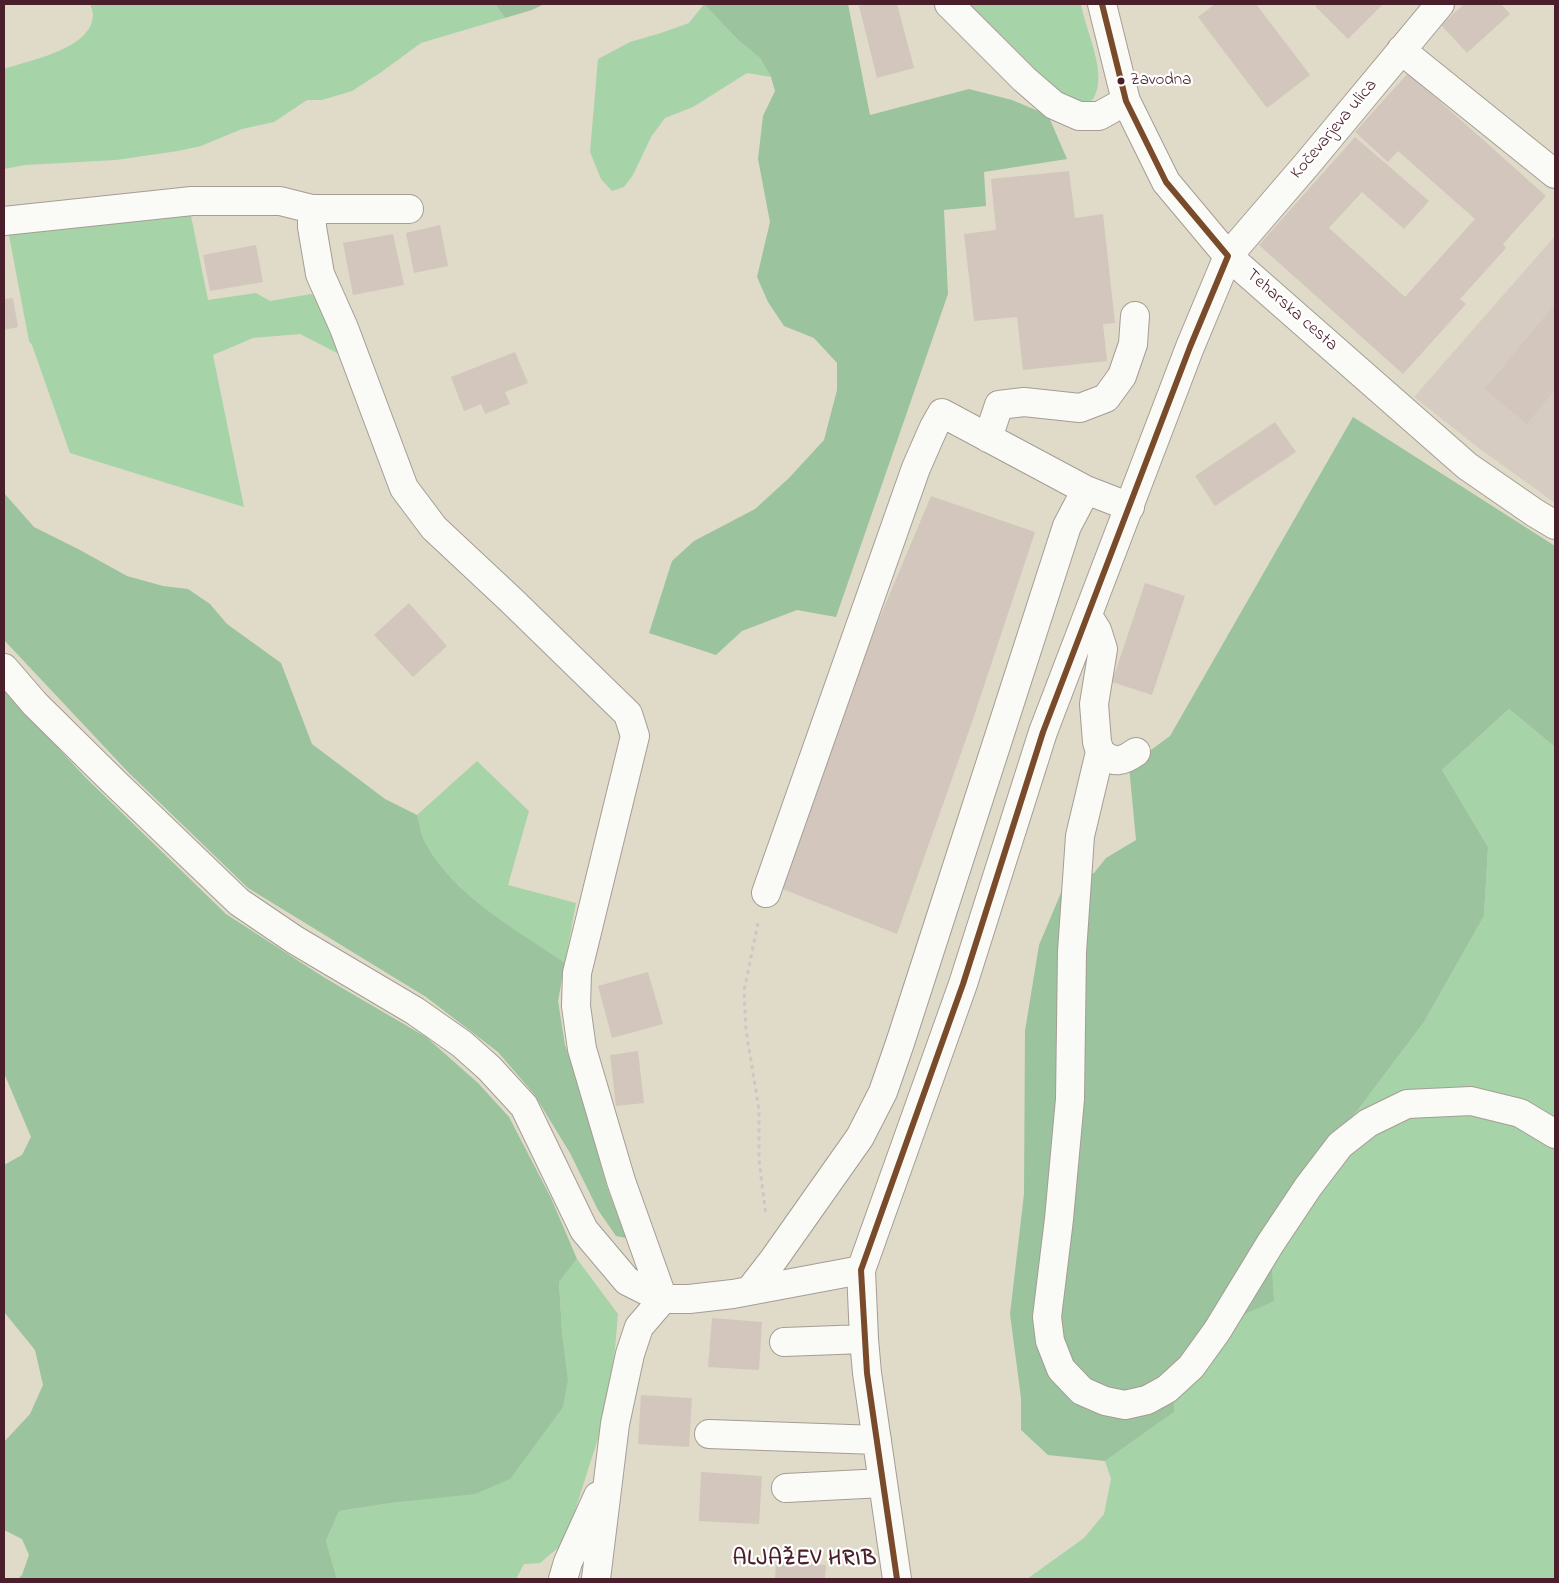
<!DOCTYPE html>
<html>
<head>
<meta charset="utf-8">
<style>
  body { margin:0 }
  #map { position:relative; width:1559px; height:1583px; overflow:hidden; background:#dfdbc8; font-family:"Indie Flower",sans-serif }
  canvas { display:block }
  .frame { position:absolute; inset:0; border:5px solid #4a1f2b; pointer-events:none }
</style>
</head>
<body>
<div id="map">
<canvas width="1559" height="1583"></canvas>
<div class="frame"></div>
</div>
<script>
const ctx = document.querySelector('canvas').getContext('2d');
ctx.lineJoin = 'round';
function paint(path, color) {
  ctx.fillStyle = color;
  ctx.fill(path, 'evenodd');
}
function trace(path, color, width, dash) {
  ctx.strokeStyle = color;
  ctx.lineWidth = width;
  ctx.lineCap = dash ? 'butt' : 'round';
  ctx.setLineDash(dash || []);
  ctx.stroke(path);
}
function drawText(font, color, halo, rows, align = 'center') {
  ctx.font = font + ' "Indie Flower",sans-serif';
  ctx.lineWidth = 4.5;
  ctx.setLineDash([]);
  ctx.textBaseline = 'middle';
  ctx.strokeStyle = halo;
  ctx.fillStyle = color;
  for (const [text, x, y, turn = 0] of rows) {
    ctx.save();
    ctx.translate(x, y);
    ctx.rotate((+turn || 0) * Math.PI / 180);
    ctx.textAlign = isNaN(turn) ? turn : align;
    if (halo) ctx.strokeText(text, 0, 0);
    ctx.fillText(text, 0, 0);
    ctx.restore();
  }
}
const industrial = new Path2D(`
  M1555,236v267l-75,-54 -66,-52z`);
const green = new Path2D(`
  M90,4h405l10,14 -84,25 -41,30 -28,18 -30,9h-15l-33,22 -32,7 -41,17 -23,5 -62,9 -91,5 -21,4v-100c26,-9 88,-20 89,-54 0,-3 -2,-8 -3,-11z
  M704,4l34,36 22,18 11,19 -24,-4 -54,34 -28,11 -14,19 -18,38 -9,12 -12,4 -11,-12 -11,-27 8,-93 32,-17 31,-9 28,-10z
  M968,4h113c4,26 28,71 12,95 -2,2 -7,4 -10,6l-35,-15z
  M190,211l18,89 48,-7 14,8 41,-7 9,7 21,54 -41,-21 -47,4 -40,17 31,152 -174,-54 -38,-108 -3,-4 -21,-111z
  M1509,709l46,38v832h-528l57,-41 20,-24 7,-35 -6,-18 69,-49 1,-35 94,-149 155,-206 60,-106 4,-69 -46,-77z
  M477,761l52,50 -21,74 68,18 -11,60c-49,-33 -110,-66 -139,-119 -5,-8 -6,-20 -9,-29z
  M577,1259l41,55 -3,35 -12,74 -38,119 -25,21 -16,1 -8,15h-179l-11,-38 13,-30 59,-9 170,-123 -6,-47 -3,-50z`);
const forest = new Path2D(`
  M495,4h49l-12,6 -27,8z
  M704,4h144l22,111 99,-26 43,11 36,15 19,44 -83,13 2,34 -42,4 4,84 -112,323 -39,-7 -55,21 -26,24 -67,-22 23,-72 22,-20 61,-32 34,-31 35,-38 13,-50v-27l-23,-25 -30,-12 -16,-24 -11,-25 13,-55 -12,-63 5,-43 12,-25 -4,-14 -11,-19 -22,-18z
  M1353,417l202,129v201l-46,-38 -67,61 46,77 -4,69 -60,106 -155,206 5,73 -63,28 -36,48 -1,35 -69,49 -57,-6 -27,-25v-32l-11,-84 14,-120 1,-163 14,-86 27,-64 28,-8 12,-15 30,-18 -7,-74 41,-30z
  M4,493l30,34 46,23 47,26 36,10 25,3 22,15 17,20 54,39 31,81 73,55 32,16c3,9 4,21 9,29 29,53 91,86 139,119l-7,38 7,44 14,39 28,103 19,51 -10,-2 -18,-26 -28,-57 -36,-59 -36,-42 -72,-55 -178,-109 -119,-115 -125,-133z
  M4,689l81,88 141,137 99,64 101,59 52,46 31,34 42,81 26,61 -18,23 3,50 6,47 -5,28 -53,72 -35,15 -77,8 -59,9 -13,30 11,38h-319l4,-4 7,-20 -7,-16 -18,-9v-88l26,-28 13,-29 -8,-35 -31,-38v-147l18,-10 9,-18 -27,-64z`);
const building = new Path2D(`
  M868,4h29l17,64 -37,10 -18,-72z
  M1215,4h41l54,71 -43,33 -69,-91z
  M1318,4h65l-35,35 -33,-33z
  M1464,4h37l9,10 -43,39 -26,-28z
  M1408,73l138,123 -43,48 3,4 -46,51 6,5 -63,70 -144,-129 96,-108 74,64 -25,28 -42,-37 -33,36 76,69 70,-78 -77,-68 -10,11 -33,-30z
  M1069,171l6,47 28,-4 12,109 -12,1 4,37 -84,9 -6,-53 -43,4 -10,-87 32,-4 -5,-51z
  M440,225l8,41 -34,7 -8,-40z
  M393,234l11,51 -51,10 -10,-52z
  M256,245l7,37 -53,9 -7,-36z
  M13,298l5,29 -14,3v-31z
  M1555,304v85l-28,35 -42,-35z
  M515,352l13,31 -23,9 5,12 -25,10 -4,-10 -17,7 -13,-34z
  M1275,422l21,30 -81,54 -20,-30z
  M931,496l104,36 -64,193 -74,209 -117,-46 74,-209z
  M1145,583l40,13 -33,99 -40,-13z
  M409,603l38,43 -34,31 -39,-42z
  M648,972l15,52 -51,14 -14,-52z
  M638,1051l6,52 -28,3 -6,-51z
  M712,1318l50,4 -3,48 -51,-3z
  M641,1395l51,3 -3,49 -51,-3z
  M701,1472l61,4 -3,48 -60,-3z
  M776,1562l50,3 -1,14h-50z`);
const path = new Path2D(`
  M758,923l-14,68 2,39 13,80v50l7,56`);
const minor = new Path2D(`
  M949,4l75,75 30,26 25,11h20l27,-15
  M1102,4l24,97 40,81 62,74 239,210 68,47 20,12
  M1401,50l154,124
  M312,209h97
  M4,221l188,-20h88l32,8v18l8,47 24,54 60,160 30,40 77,72 117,114 7,22 -58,237 -1,33 6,43 39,132 42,118 -24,28 -9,27 -15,70 -19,155
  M988,438l11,-33 25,-3 56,6 26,-10 16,-22 11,-32 2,-28
  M1088,616l9,14 6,19 -9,55 3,38 3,10 -20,84 -8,116 -2,147 -11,120 -12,98 3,24 11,28 21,22 23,10 20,4 22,-5 20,-11 24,-22 26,-36 53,-87 38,-57 32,-42 28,-22 39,-19 64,-3 49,12 35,21
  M4,668l31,36 80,79 124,119 56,38 120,71 47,33 27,24 35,38 60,124 43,51 36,18h26l44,-5 128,-24
  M1100,752c14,12 22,10 36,0
  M766,893l150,-425 18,-41 8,-14 144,77
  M750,1290l24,-31 86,-122 23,-45 17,-49 167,-517 19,-36 44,17
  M784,1342l80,-3
  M709,1434l168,6
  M786,1488l97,-5
  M563,1579l5,-17 30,-66
  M897,1579l-30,-206 -3,-34 -3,-69 102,-286 80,-252 147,-385 38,-91 80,-93 132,-159`);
const bus1 = new Path2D(`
  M897,1579l-30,-206 -6,-103 102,-286 80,-252 147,-385 38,-91 -62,-74 -40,-81 -24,-97`);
const markers = [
  [1121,81,4.5,"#4a1f2b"]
];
const busNames = [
  ["Zavodna",1130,81]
];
const streetNames = [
  ["Kočevarjeva ulica",1335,130,-50],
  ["Teharska cesta",1291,311,41]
];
const districtNames = [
  ["ALJAŽEV HRIB",805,1560]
];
paint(industrial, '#d7ccc1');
paint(green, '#a7d3a9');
paint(forest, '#9bc39d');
paint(building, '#d3c6bc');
trace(minor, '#a59d94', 30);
trace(path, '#cbc7c5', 3, [4, 4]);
trace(minor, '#fafaf7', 28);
trace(bus1, '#7a4b2a', 6);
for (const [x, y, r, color] of markers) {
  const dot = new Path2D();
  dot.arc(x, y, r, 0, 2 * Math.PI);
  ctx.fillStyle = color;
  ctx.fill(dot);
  trace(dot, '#fff', 2);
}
drawText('17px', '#4a1f2b', '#fff', busNames, 'left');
drawText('18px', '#4a1f2b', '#fff', streetNames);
ctx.letterSpacing = '1px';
drawText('bold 22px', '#4a1f2b', '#fff', districtNames);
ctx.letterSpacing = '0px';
</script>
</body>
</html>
